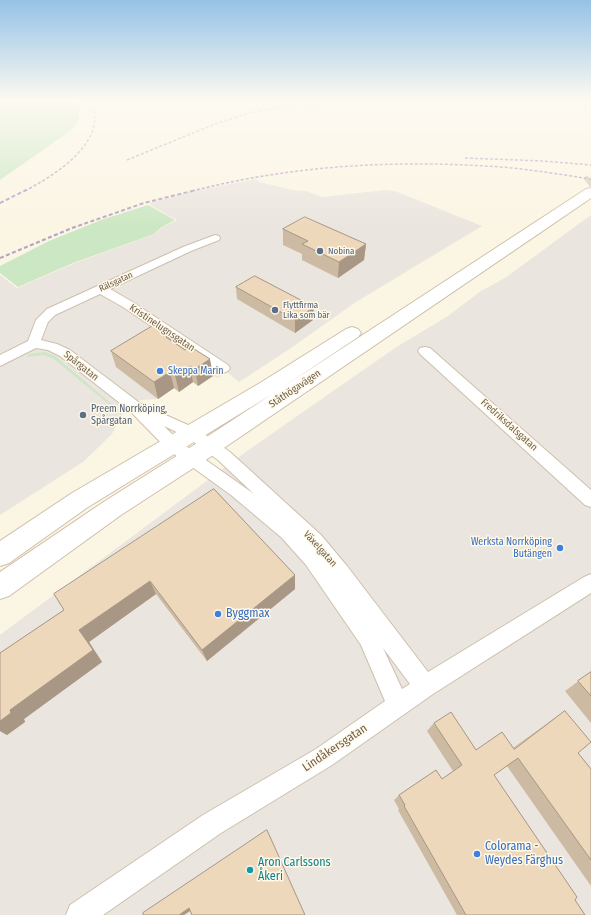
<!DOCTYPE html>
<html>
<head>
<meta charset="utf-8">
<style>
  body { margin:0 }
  canvas { display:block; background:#fbf5e3 }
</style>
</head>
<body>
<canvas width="591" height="915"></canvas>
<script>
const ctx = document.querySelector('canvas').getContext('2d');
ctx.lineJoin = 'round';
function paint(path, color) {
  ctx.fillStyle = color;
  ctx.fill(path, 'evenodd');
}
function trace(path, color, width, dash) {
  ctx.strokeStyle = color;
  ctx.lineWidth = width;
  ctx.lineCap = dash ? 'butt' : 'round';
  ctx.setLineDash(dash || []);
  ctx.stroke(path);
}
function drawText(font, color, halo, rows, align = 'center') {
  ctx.font = font + ' "Fira Sans Condensed",sans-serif';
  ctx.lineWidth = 3;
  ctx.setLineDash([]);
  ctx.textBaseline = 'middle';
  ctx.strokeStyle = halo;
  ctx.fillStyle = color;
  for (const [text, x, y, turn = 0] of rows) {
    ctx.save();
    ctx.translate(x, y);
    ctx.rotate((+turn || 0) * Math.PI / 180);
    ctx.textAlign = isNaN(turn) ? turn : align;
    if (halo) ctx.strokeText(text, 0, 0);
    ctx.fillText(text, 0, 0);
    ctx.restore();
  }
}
const industrial = new Path2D(`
  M256,179l4,3 32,8 14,1 16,6 63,-7 10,1 87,35 -126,76 -65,46 -52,34 -12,-10 -9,6 -5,-2 -15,10 -5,-4 -14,10 -5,-4 -16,11 -18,1 -18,13 -10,21 -29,28 -83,53v-240l17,13 58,-25 80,-29 8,-7 14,-7 -27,-15v-2l43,-12z
  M591,215v700h-591v-280l247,-184 148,-103 53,-32 33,-25 24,-13z`);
const green = new Path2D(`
  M0,100h79c1,18 2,22 -13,34l-66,46z
  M148,205l27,15 -13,7 -8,7 -81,29 -55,24 -18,-14v-7l49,-25 52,-21z
  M45,352l10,4 67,57 -1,3 -1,-3 -66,-54 -10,-4 -18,2 4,-3z`);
const secondaryTunnel = new Path2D(`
  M587,183l4,-3`);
const minor = new Path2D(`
  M309,100h6l-1,6h-6z
  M215,235l4,1 1,2 -1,2 -28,11 -81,38 21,12 97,64 2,3 -2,3 -5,2 -5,-2 -95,-64 -23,-13 -45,21 -7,7 -7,18 16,4 13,6 71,54 56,25 33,23 91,83 26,31 81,106 156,-95 7,-3v19l-158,101 -101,71 -111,68 -118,82h-37l4,-10 133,-90 113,-66 69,-48 -24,-56 -55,-80 -24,-27 -51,-43 -64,-46 -37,-38 -70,-55 -12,-6 -12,-2 -36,18v-11l28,-14 8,-21 11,-11 136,-62zM164,426l23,11 31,23 36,34 -75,-53zM383,648l27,36 -8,5z
  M425,347l5,1 161,142v17l-6,-2 -165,-151 -2,-3 2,-3z`);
const secondary = new Path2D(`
  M591,188v10l-373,254 -97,63 -112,81 -9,3v-27l105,-71 97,-61 384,-251z
  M352,327l6,2 3,4 -3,4 -84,56 -186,114 -79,56 -9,3v-25l72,-48 188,-110 86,-54z`);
const railFar1 = new Path2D(`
  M465,158l78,3 48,4
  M127,160l88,-36 31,-10 68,-14
  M25,191c26,-14 69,-40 70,-73 0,-6 -3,-13 -5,-18
  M192,191c105,-27 214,-32 321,-23 26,3 52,7 78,11`);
const rail = new Path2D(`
  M0,203l26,-13
  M0,258l72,-30 72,-25 52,-13`);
const wall = new Path2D(`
  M283,229l83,15 -2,16 -26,18 -36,-18v-6l-19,-9z
  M236,287l77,33 -18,13 -58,-34z
  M171,334l1,7 41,35 -15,10 -5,-4 -14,10 -5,-4 -16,11 -42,-32 -5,-16z
  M214,489l81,86v14l-88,72 -51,-67 -67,48 13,20 -78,57 1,3 -18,13 -7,-4v-78l64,-43z
  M591,672v51l-26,-32z
  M565,711l13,42 13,16v117l-84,-120 -13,9 91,140h-128l-59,-105 1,-1 -5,-9 5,-5 43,-16 11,-8 -26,-40 7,-8 42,27 37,-2 39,-28z`);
const shadedWall = new Path2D(`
  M366,244l-2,16 -26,18 1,-16z
  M314,307l-1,13 -18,13v-13z
  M171,334l4,17 -9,-14z
  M210,359l3,17 -15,10 -3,-17z
  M190,366l3,16 -14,10 -4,-17z
  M170,372l4,16 -16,11 -4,-17z
  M295,575v14l-88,72 -5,-11z
  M150,581l6,13 -67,48 13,20 -78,57 1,3 -18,13 -7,-4v-10l10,-11 69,-80z
  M196,907l-12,8h-5l10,-7z`);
const building = new Path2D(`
  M305,217l61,27 -27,18 -37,-18 6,-3 -25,-12z
  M255,276l59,31 -19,13 -59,-33z
  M156,324l15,10 -5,3 19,13 6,-3 19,12 -15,10 -5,-3 -15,9 -5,-3 -16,10 -43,-31z
  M214,489l81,86 -93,75 -52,-69 -71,49 14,20 -83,60 1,3 -11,8v-68l64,-43 -10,-16z
  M591,672v24l-13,-15z
  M565,711l26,31 -13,11 13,16v91l-73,-102 -24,17 83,122 -2,3 10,15h-119l-62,-109 1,-1 -6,-10 37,-25 6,9 20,-14 -28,-42 17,-11 25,38 26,-18 12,17z
  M267,830l38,85h-113l-3,-7 -10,7h-36v-2z`);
const markers = [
  [320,251,4,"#5c6f8a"],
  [275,310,4,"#5c6f8a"],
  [160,371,4,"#3f7fe0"],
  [83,415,4,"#5c6f8a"],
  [560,548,4,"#3f7fe0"],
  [218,614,4,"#3f7fe0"],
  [477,854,4,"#3f7fe0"],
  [250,870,4,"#0f9aa8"]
];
const farServicenames = [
  ["Nobina",328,251],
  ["Flyttfirma",283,305],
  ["Lika som bär",283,315]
];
const farStreetnames = [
  ["Rälsgatan",116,282,-25]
];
const streetNames = [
  ["Kristinelugnsgatan",162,328,34],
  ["Spårgatan",81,366,38],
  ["Ståthögavägen",295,389,-34],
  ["Fredriksdalsgatan",509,425,42],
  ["Växelgatan",320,549,48]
];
const shopNames = [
  ["Skeppa Marin",168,371],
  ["Werksta Norrköping",552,542,"right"],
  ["Butängen",552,554,"right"]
];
const serviceNames = [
  ["Preem Norrköping,",91,409],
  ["Spårgatan",91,421]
];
const nearShopnames = [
  ["Byggmax",226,614],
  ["Colorama -",485,847],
  ["Weydes Färghus",485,861]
];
const nearStreetnames = [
  ["Lindåkersgatan",335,748,-34]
];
const nearCulturenames = [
  ["Aron Carlssons",258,863],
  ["Åkeri",258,877]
];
paint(industrial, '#eae5de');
paint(green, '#cce7c3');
trace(secondaryTunnel, '#d8cfbd', 12, [12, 5.5]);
trace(minor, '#cdc0ad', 2);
trace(secondary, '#cebfa9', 2);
paint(minor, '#fff');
paint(secondary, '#fff');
trace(railFar1, '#b9a3c3', 1.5, [3, 2]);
trace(rail, '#b9a3c3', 2, [4, 2.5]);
paint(wall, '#cdbaa2');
paint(shadedWall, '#a79784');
paint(building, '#eed8bc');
trace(building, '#a79784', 1);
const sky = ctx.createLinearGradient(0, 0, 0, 228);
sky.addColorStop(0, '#95c2e6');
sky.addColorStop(0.44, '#fdfaf2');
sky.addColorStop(1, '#fdfaf200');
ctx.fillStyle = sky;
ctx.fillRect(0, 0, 591, 228);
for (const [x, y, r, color] of markers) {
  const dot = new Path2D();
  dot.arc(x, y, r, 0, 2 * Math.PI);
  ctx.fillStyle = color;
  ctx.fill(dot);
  trace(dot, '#fef9e9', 1.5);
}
drawText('9px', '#4e5e75', '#fef9e9', farServicenames, 'left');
drawText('9px', '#715e4b', '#fef9e9', farStreetnames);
drawText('10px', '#715e4b', '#fef9e9', streetNames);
drawText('10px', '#366cbe', '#fef9e9', shopNames, 'left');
drawText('10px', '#4e5e75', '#fef9e9', serviceNames, 'left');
drawText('12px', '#366cbe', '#fef9e9', nearShopnames, 'left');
drawText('12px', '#715e4b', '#fef9e9', nearStreetnames);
drawText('12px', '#0d838f', '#fef9e9', nearCulturenames, 'left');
</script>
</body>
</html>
